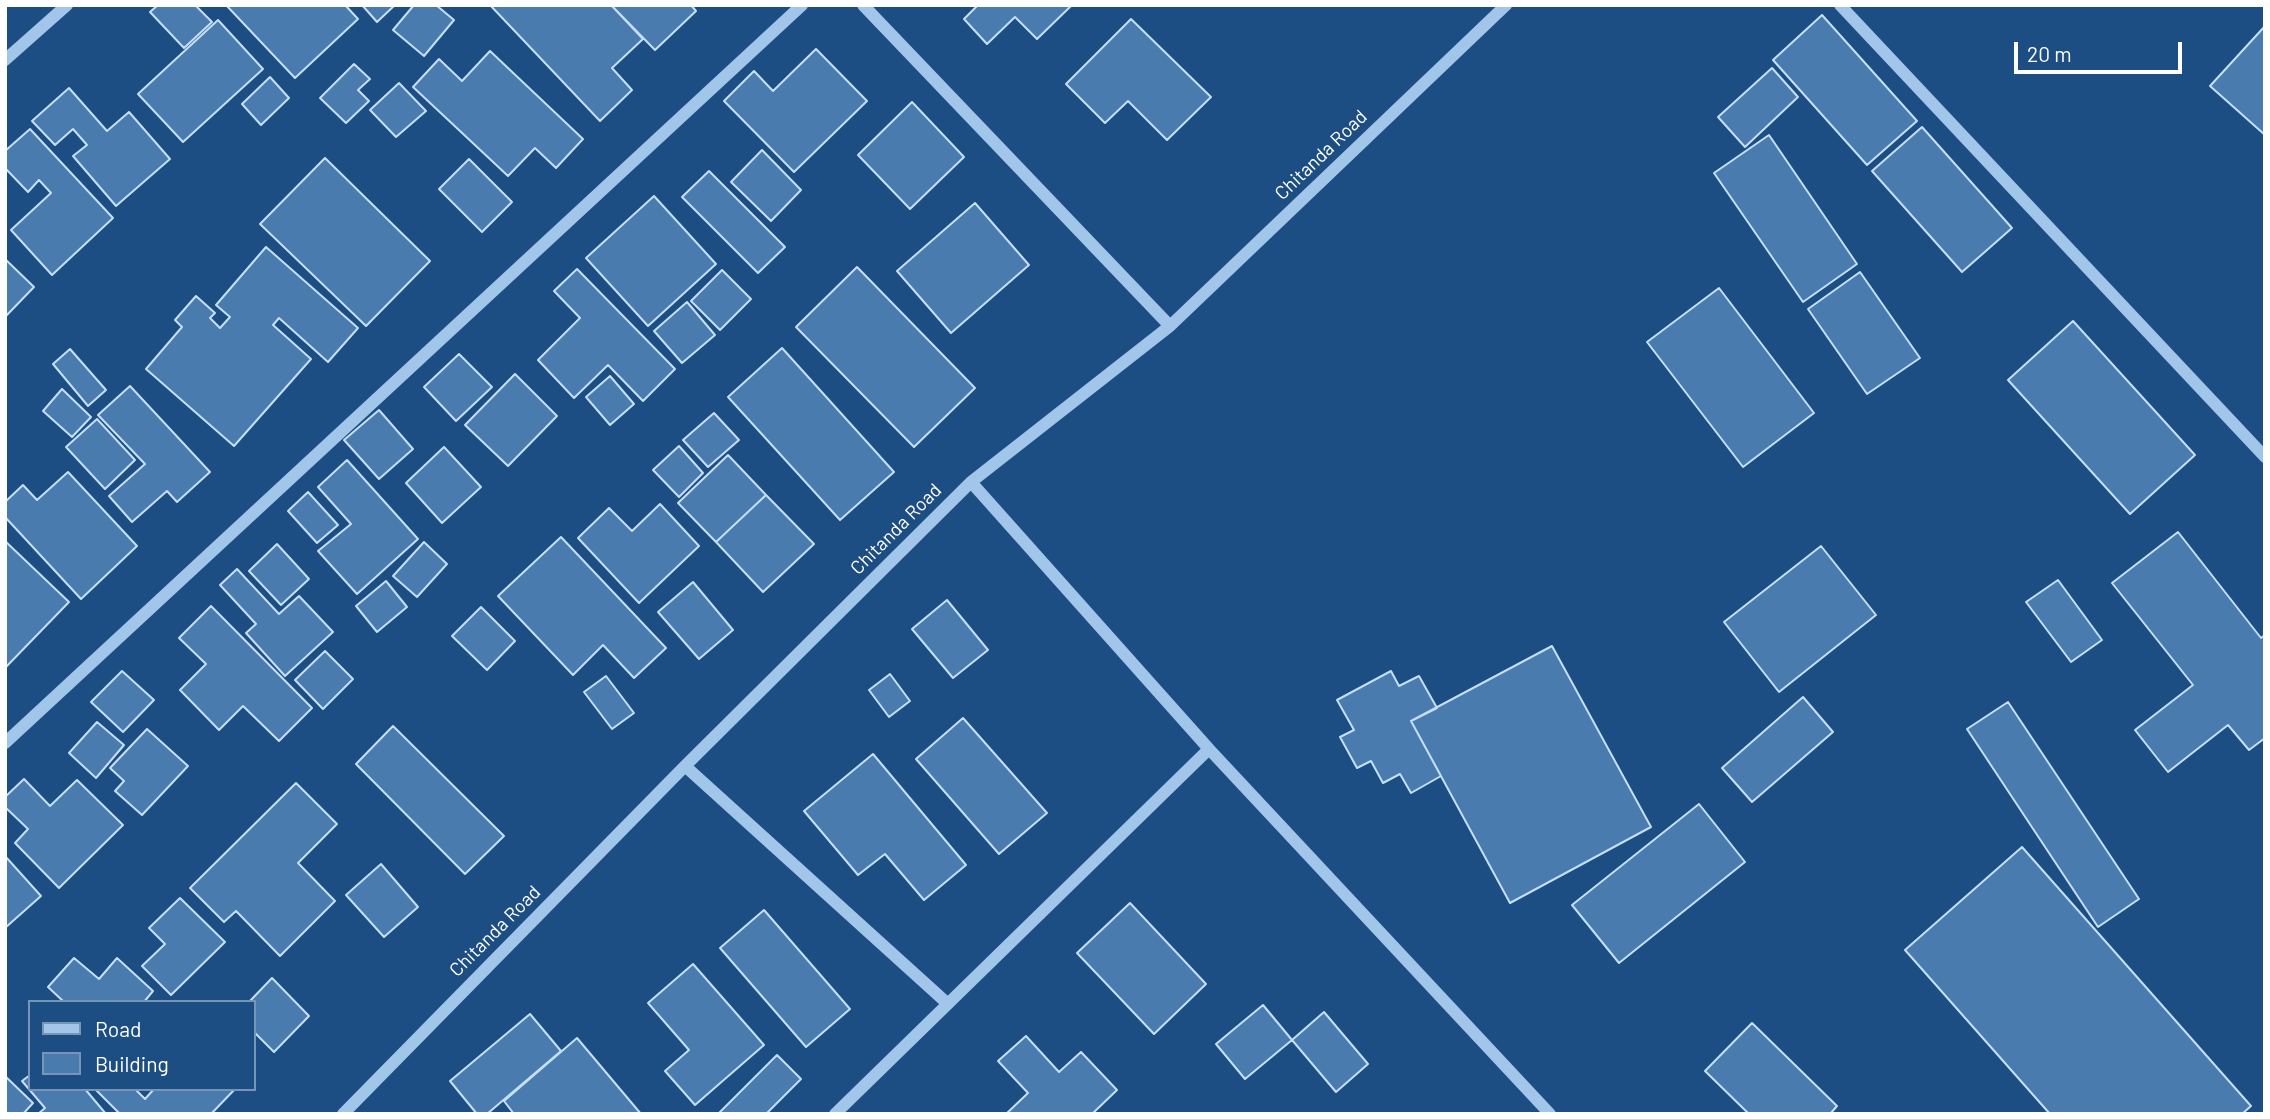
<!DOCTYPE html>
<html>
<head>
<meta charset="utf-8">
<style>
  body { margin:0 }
  #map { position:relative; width:2270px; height:1119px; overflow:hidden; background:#1c4e83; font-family:Barlow,sans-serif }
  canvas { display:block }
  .frame { position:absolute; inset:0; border:7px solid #fff; pointer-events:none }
  .legend { position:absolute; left:28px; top:1000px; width:228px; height:91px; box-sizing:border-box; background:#1c4e83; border:2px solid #7795b5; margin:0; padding:9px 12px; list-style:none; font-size:21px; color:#fff }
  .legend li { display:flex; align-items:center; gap:14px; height:35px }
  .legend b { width:35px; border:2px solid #7795b5 }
  .scale { position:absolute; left:2014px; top:42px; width:168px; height:32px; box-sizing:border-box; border:4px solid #fff; border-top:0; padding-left:9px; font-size:21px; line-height:24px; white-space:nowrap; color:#fff; -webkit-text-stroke:5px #1c4e83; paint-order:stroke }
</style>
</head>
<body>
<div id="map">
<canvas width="2270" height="1119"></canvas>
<div class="frame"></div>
<ul class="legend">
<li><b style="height:9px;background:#a2c6ea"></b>Road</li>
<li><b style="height:19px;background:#497bae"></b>Building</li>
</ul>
<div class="scale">20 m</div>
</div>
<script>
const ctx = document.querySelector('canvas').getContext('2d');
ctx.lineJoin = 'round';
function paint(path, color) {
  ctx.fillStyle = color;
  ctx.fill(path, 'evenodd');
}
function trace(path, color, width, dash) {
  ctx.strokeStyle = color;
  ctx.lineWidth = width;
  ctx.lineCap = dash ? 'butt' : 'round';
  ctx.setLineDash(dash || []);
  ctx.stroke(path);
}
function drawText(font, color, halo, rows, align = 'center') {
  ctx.font = font + ' Barlow,sans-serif';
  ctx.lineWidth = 5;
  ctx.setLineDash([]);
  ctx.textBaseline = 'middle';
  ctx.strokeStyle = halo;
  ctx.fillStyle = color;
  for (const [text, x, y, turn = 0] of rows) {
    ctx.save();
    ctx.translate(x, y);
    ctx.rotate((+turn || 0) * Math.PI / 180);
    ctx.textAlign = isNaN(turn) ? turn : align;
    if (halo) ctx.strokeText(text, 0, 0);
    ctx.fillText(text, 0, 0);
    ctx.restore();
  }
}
const building = new Path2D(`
  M158,5h37l17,17 -28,26 -34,-36z
  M226,5h119l13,14 -63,59z
  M362,5h33l-18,17z
  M414,5h22l18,15 -30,36 -31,-26z
  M490,5h121l32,34 -31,29 20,22 -32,31z
  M611,5h80l5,6 -41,39z
  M978,5h94l-35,34 -22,-22 -28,27 -23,-25z
  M1822,15l95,106 -50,44 -94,-105z
  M1131,19l80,78 -44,43 -39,-39 -23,22 -39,-39z
  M218,20l45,49 -80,73 -45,-48z
  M2265,26v109l-55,-49z
  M816,49l51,52 -73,71 -70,-71 30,-30 19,20z
  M490,51l93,88 -27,29 -21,-20 -27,28 -95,-89 26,-28 23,22z
  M354,64l16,15 -12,11 11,11 -23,22 -26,-25z
  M1772,68l26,29 -53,50 -27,-30z
  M270,77l19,21 -28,27 -19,-21z
  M399,83l27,28 -30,26 -26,-27z
  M69,88l38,43 22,-19 41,47 -54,47 -43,-50 14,-11 -14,-16 -18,16 -23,-24z
  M912,102l52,55 -54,52 -52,-54z
  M1922,127l90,101 -50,44 -90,-101z
  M30,129l83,89 -61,57 -41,-45 40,-37 -12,-13 -11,12 -23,-24v-17z
  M1769,135l88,129 -54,38 -89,-129z
  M762,150l39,40 -30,31 -40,-39z
  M325,158l105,103 -64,65 -106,-102z
  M469,159l43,43 -30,30 -43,-43z
  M709,171l76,76 -27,26 -76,-76z
  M654,196l62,68 -68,62 -62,-68z
  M975,203l54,62 -78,68 -54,-62z
  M266,247l92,81 -30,34 -49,-44 -6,7 38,34 -77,87 -88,-77 36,-42 -7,-7 21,-24 19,17 -5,5 10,10 10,-11 -14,-12z
  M5,259l29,28 -29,30z
  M857,267l118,121 -61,59 -118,-120z
  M577,269l98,100 -32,32 -35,-36 -34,33 -36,-38 42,-42 -26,-27z
  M722,270l29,29 -31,31 -29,-29z
  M1860,272l60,86 -53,36 -59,-85z
  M1719,288l95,125 -71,54 -96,-125z
  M687,302l28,33 -33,28 -28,-32z
  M2073,321l122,134 -65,59 -122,-134z
  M782,348l112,124 -54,48 -112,-123z
  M70,349l36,41 -18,16 -35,-42z
  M459,354l33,33 -36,34 -32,-34z
  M515,374l42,42 -49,50 -43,-41z
  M610,376l24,28 -24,21 -24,-28z
  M130,386l80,86 -33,30 -10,-11 -35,31 -23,-26 36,-32 -47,-49z
  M62,389l29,28 -19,20 -29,-26z
  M379,410l34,39 -34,30 -35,-39z
  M714,413l25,27 -31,27 -25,-27z
  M97,419l38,41 -30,29 -39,-42z
  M679,446l24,27 -24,24 -26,-27z
  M444,447l37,40 -39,36 -36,-40z
  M728,455l38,40 -50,47 -38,-39z
  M347,460l71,79 -61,55 -39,-43 33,-27 -33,-37z
  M68,472l69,74 -56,53 -76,-82v-15l18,-17 14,15z
  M308,492l30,33 -21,18 -29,-32z
  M766,495l48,49 -51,48 -47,-50z
  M660,504l39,42 -60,57 -61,-65 31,-30 23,23z
  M2178,532l83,106 4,-3v103l-16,12 -21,-25 -60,47 -33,-42 58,-45 -81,-102z
  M561,537l105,111 -32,30 -31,-33 -30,30 -75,-79z
  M5,541l64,61 -64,66z
  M424,542l23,22 -30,33 -24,-21z
  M277,544l32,35 -28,26 -32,-34z
  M1821,546l55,69 -97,77 -55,-70z
  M237,569l42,45 20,-18 34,36 -48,44 -39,-43 10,-9 -36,-39z
  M2058,580l44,60 -31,22 -45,-60z
  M386,581l21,26 -30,25 -21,-26z
  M693,582l40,48 -34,29 -41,-47z
  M947,600l41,50 -35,28 -41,-49z
  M211,606l101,102 -33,33 -36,-35 -24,24 -39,-40 26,-26 -27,-26z
  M481,607l34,34 -28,29 -35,-34z
  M1552,646l99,181 -141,76 -99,-182z
  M325,651l28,28 -30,30 -28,-29z
  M122,671l32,29 -31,32 -32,-30z
  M1391,671l8,15 20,-10 18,32 -26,13 30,55 -30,17 -11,-19 -17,9 -12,-22 -14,7 -17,-31 14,-7 -17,-30z
  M890,674l20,27 -21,16 -20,-27z
  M606,676l28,37 -22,16 -28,-37z
  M1803,697l30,35 -81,70 -30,-34z
  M2008,702l131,197 -41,28 -131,-198z
  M963,718l84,95 -48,41 -83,-95z
  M97,722l27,23 -28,33 -27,-25z
  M393,726l111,110 -39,38 -109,-110z
  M147,729l41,37 -46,49 -27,-24 9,-10 -14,-13z
  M873,754l93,111 -42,35 -39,-46 -27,21 -54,-64z
  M24,779l26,27 27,-26 46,45 -64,63 -44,-45 13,-14 -23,-22v-10z
  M296,783l41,41 -39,39 37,38 -55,55 -44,-45 -12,11 -34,-34z
  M1699,804l46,58 -126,101 -47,-58z
  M2022,847l229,259 -9,8h-192l-145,-164z
  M5,856l36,40 -36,32z
  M381,864l37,43 -34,30 -38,-42z
  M180,898l45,44 -54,53 -29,-29 23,-22 -16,-16z
  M1130,903l76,81 -52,50 -77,-81z
  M764,910l86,99 -44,38 -86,-99z
  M74,958l25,21 18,-21 36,33 -9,11h-80l-16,-15z
  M693,964l71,81 -69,60 -30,-34 24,-21 -41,-47z
  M272,978l37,38 -35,36 -20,-20v-30h-5z
  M1263,1005l29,35 -47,39 -29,-35z
  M1324,1012l44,52 -32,28 -44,-52z
  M530,1014l31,37 -74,63h-10l-27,-33z
  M1752,1023l85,83 -7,8h-81l-44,-43z
  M1026,1036l33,36 22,-20 36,38 -25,24h-86l22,-21 -30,-32z
  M577,1038l64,76h-127l-10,-13z
  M777,1055l24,24 -35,35h-48z
  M30,1075v14h55l21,25h-68l7,-6 -23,-27z
  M5,1076l28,27 -10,11h-18z
  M95,1089h40l10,10 9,-10h81l-24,25h-91z`);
const minor = new Path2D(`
  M863,5l307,321
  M1840,5l425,452
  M5,60l62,-55
  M971,482l238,267 341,365
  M5,743l797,-738
  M685,766l263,238
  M343,1114l342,-348 286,-284 199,-156 336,-321
  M835,1114l374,-365`);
const streetNames = [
  ["Chitanda Road",1321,155,-44],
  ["Chitanda Road",896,529,-45],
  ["Chitanda Road",495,931,-45]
];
paint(building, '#497bae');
trace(building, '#c6dff8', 2);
trace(minor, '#a2c6ea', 12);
drawText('19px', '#fff', '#1c4e83', streetNames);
</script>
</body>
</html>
